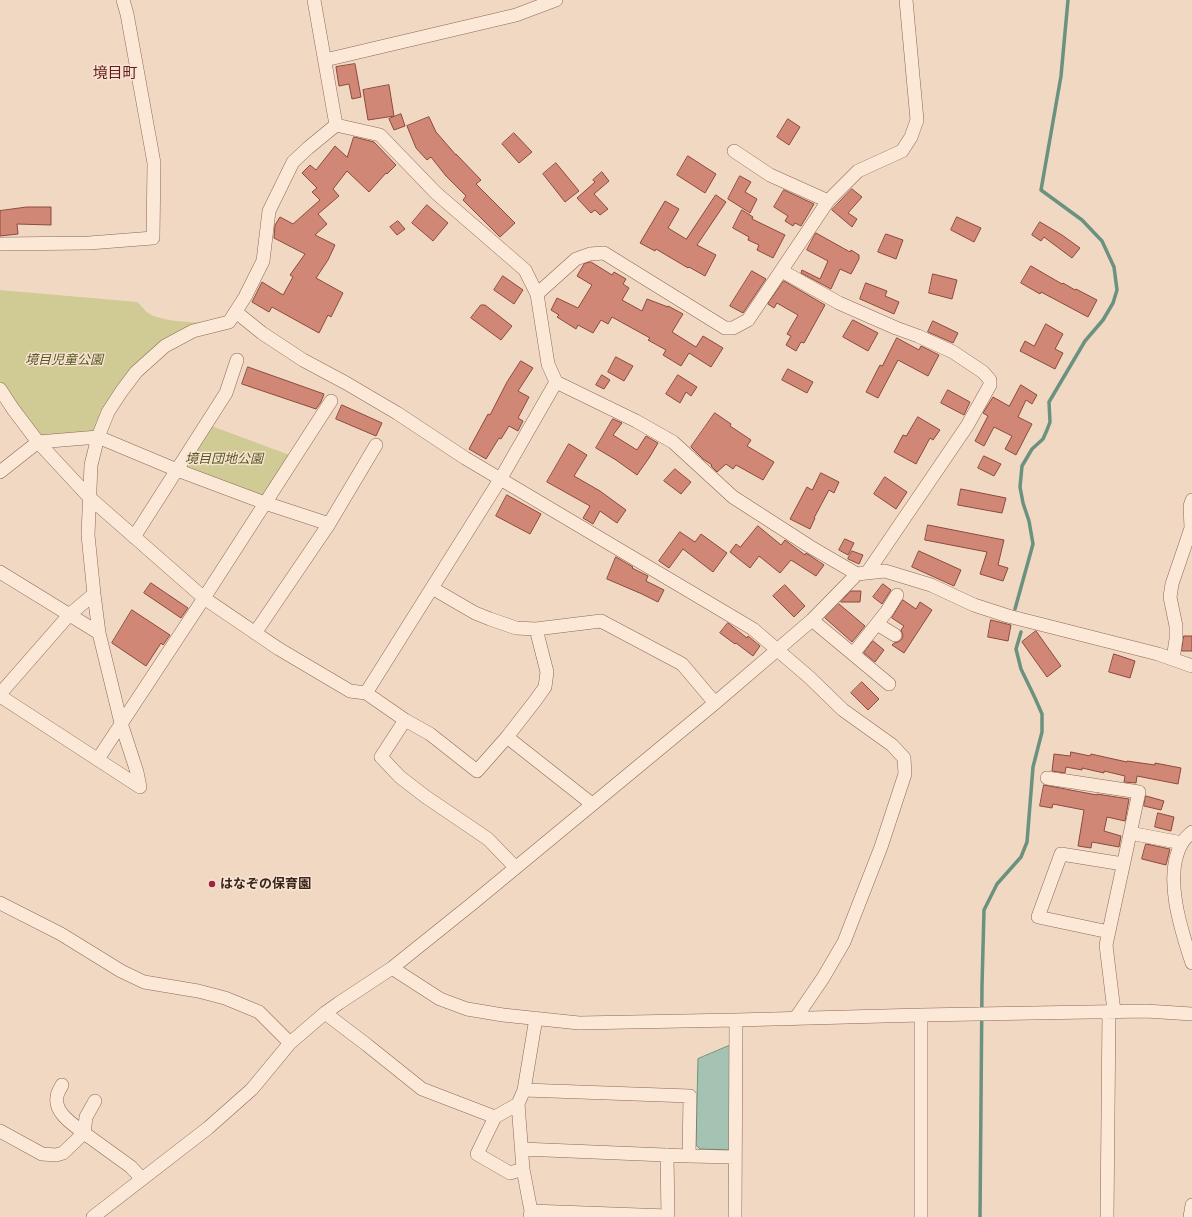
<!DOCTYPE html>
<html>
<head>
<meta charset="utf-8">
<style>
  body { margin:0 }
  canvas { display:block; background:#f1d8c2 }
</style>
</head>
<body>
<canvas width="1192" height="1217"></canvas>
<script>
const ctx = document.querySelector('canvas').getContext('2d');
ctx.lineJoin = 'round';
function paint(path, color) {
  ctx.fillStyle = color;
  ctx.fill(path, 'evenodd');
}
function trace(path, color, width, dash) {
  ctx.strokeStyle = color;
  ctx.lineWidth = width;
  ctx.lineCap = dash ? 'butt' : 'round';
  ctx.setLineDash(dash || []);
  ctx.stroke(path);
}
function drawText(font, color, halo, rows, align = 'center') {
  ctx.font = font + ' "Crimson Pro","Noto Sans JP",serif';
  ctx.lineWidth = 3;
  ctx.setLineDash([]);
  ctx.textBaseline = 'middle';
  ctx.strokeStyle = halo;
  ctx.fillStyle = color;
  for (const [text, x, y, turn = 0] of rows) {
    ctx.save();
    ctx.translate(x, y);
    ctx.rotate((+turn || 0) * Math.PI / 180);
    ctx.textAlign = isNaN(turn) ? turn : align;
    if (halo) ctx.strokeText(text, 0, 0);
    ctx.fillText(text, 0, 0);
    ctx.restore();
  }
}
const green = new Path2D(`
  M0,290l137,12c4,3 7,8 11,11 9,7 40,10 52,9l2,7 -66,43 -38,65 -60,5 -38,-53z
  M206,424l89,33 -30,46 -88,-33z`);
const water = new Path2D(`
  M731,1045v105l-31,-1 -4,-4 2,-86z`);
const stream = new Path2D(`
  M1015,609l18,-65 -4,-23 -6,-18 -3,-16 2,-21 10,-17 11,-10 4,-9 3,-8 -1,-20 36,-61 18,-21 10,-17 4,-13 -3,-23 -12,-26 -20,-21 -41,-30 20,-114 7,-76
  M980,1217l2,-231 2,-76 13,-26 24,-27 6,-15 6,-75 9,-35v-18l-7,-16 -14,-29 -5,-20 5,-17`);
const building = new Path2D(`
  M355,64l6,33 -9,2 -3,-15 -10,2 -3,-19z
  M389,85l5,31 -26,4 -5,-30z
  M401,114l4,12 -11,4 -5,-11z
  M429,117l7,15 20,23v-1l25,26 -5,4 39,39 -15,14 -37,-37 3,-4 -20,-20 -15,-19 -4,3 -11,-12 -9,-22z
  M788,119l12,8 -11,18 -12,-8z
  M514,133l18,19 -13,11 -17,-19z
  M354,137l20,5 22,23 -9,9 -1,-1 -17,19 -22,-21 -14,18 6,7 -21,18 9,10 -12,11 20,10 -7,15 -12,18 27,15 -12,24 -3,-2 -9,18 -47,-26 -3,5 -17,-10 10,-20 21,13 10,-18 -3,-2 15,-21 -31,-16 1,-13 5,-8 13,7 27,-24 -8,-8 5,-4 -15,-15 8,-8 6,5 19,-24 12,11z
  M688,156l28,18 -11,19 -28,-18z
  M556,163l23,28 -14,11 -22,-28z
  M602,172l7,9 -15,13 14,15 -8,6 -5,-5 -4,3 -14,-15 18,-16 -2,-2z
  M740,176l11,6 -6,10 12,7 -7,14 -22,-14z
  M852,189l10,8 -14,16 9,6 -5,8 -20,-17z
  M784,190l30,14 -13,22 -6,-3 -2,3 -8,-5 3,-5 -14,-9z
  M716,195l10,7 -29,43 19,10 -11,21 -16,-9 -1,1 -32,-19 -1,2 -15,-8 25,-42 14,8 -11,19 18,11z
  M427,205l21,18 -15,18 -21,-18z
  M27,207h24v18l-34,-1 1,10 -18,2v-25z
  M742,210l11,7 -1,2 33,16 -12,23 -16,-8 2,-5 -11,-5 1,-3 -16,-9z
  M957,217l24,11 -7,14 -23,-12z
  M398,221l7,8 -8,6 -7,-8z
  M1040,222l22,13 18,13 -8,10 -28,-21 -3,4 -9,-6z
  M816,233l34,19 1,-2 8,5v4l-8,15 -11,-5 -9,20 -30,-16 1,-3 18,9 8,-18 -21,-11z
  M886,234l17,6 -7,19 -18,-7z
  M591,262l21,13 2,-3 12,7 -3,5 6,4 -7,12 20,11 5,-12 21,8v-1l15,8 -11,18 24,15 7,-11 20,12 -12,19 -22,-14 -8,13 -18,-11 3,-5 -18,-10 2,-2 -38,-21 -4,7 -7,-4 -8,13 -15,-8 -2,4 -19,-12 2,-2 -8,-5 6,-12 21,10 14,-23 -15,-9 7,-12z
  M1031,266l31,18 1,-1 12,7 1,-1 21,11 -9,17 -47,-25 -1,2 -19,-11z
  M752,271l14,8 -23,34 -13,-7z
  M933,274l24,6 -5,19 -23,-6z
  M503,276l20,14 -9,14 -20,-14z
  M784,281l41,24 -21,38 -3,-1 -5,9 -10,-6 5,-9 -4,-2 11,-19 -21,-12 -3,5 -6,-4z
  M866,283l21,8 -2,5 14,6 -5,12 -34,-15z
  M481,305h4l27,21 -11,14 -30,-22z
  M853,320l25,13 -10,18 -25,-14z
  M933,321l25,12 -5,10 -25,-11z
  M1046,324l17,10 -8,15 8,4 -8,16 -35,-18 5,-10 9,5z
  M897,338l22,12 2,-4 18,9 -11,21 -30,-16 -20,38 -12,-6 14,-27 2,1z
  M616,357l17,9 -9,15 -16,-9z
  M521,361l12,7 -15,23 11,6 -11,21 5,3 -5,10 -9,-5 -8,13 -2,-1 -13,21 -17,-10 19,-35 2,1 17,-33z
  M248,367l76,27 -3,8 -5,7 -74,-25z
  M788,369l25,13 -6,11 -25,-13z
  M602,375l8,5 -6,9 -8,-4z
  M678,375l19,12 -6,9 -5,-4 -6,11 -14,-9z
  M1021,385l16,10 -5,9 -6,-4 -8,17 14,7 -16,31 -11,-6 7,-13 -18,-9 -10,19 -9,-5 13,-25 -5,-3 10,-16 16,9z
  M948,390l22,12 -6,13 -23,-12z
  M342,405l40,18 -6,13 -40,-17z
  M715,413l16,11 -1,2 21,14 -4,6 27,16 -11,18 -27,-15 -3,4 -7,-5 -9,8 -6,-6 1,-1 -9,-6 -12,-12z
  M918,417l22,13 -7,10 -3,-2 -14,26 -22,-12 9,-17 3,1z
  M613,419l9,4 -9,12 24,15 9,-14 12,7 -9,15 -12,17 -21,-15 -20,-12z
  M569,444l18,11 -13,21 26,15 26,19 -9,13 -17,-12 -7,13 -10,-6 7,-12 -43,-24z
  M984,456l17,8 -7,12 -16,-8z
  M675,469l16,13 -10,12 -17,-13z
  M821,473l18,9 -5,11 -5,-3 -15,28h1l-5,11 -20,-10 17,-32 5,3z
  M885,477l22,15 -11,17 -22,-15z
  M961,489l45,9 -4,15 -44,-8z
  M507,495l34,19 -11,20 -34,-18z
  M928,525l76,15 -6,25 10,3 -5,13 -23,-7 7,-22 -62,-12z
  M758,526l23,19 4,-5 20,15 1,-2 18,12 -8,11 -25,-16 -11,13 -21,-17 -9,12 -20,-16 6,-8 4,3z
  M680,532l15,10 6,-8 26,19 -14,19 -30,-23 -14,19 -10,-7z
  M845,539l9,4 -6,12 -9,-5z
  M852,551l11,4 -4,9 -11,-5z
  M919,551l42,19 -7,16 -42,-19z
  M616,557l17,10 -1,1 16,8 -2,5 18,9 -6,12 -16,-8 -35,-15z
  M151,583l37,25 -7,10 -37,-25z
  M883,584l8,6 -9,14 -9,-7z
  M785,585l20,21 -11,11 -21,-21z
  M851,591h10l-1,11h-19z
  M903,600l13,9 4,-7 12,8 -28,43 -12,-8 2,-2 4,-1 4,-3 1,-4 -2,-5 3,-4 -12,-8z
  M839,604l26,22 -13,16 -27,-24z
  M132,610l38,25 -7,10 -2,-2 -15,23 -34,-23z
  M991,620l20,5 -3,16 -20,-4z
  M728,623l19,15 1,-2 12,10 -7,10 -17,-13 -1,1 -15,-11z
  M1036,631l25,35 -14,11 -25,-35z
  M1184,636h8v15h-10z
  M873,641l11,9 -9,12 -11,-9z
  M1114,654l21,7 -5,17 -21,-6z
  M862,682l17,17 -11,11 -17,-17z
  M1071,752l19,4 1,-2 36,8v-1l28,4v-2l26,5 -3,16 -41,-8 -1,7 -12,-1 1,-6 -21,-5v2l-22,-5v2l-16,-3 -1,6 -13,-2 2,-17 16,2z
  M1044,785l53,10v-1l32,5 -4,22 -18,-4 -3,14 17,5 -2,11 -27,-5 -1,6 -13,-2 6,-36 -31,-6 -1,4 -12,-2z
  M1146,796l18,5 -3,9 -17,-4z
  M1158,813l16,4 -3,14 -16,-4z
  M1146,844l24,5 -4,16 -24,-6z`);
const minor = new Path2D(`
  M314,0l22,125
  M325,60l191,-45 40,-15
  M336,125l44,10 56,58 89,77 12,24 11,70 8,18 80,39 37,21 60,55 76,49 48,28 28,-3 46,14 43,20 34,11 150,38 34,12
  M734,151l36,24 58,26
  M0,244l89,-1 64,-5 1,-75 -27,-149 -4,-14
  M782,271l57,32 57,25 22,8 35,16 30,20 7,8v5l-23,41 -100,147
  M537,294l39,-35 14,-5 14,-1 121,75h8l15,-8 80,-119 30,-30 44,-20 9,-14 6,-17 -11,-120
  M236,312l26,21 41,27 43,23 51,30 68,45 288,171 56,48 34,33 49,35 12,13 1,16 -24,73 -37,95 -21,36 -28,41
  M0,389l13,20 25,33 52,56 114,100 75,51 71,42 16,2 39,27 -24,37 19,20 26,20 62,42 27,28
  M0,472l38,-30 60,-5 79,33 88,33 64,21 47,-79
  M134,537l92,-144 11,-33
  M0,572l99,61
  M432,588l43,25 15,6 26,9 20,1 65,-8 81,43 33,39
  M812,620l77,64
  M877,624l18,11
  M255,633l74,-109
  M853,654l34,-43 10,-16
  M1173,659l3,-20v-13l-6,-29 2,-13 19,-56 -1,-22 2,-6
  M366,693l135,-215 55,-96
  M0,694l69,-79 25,-21
  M0,696l140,91 -3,-15 -16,-49 -22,-90 -5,-39 -6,-59 3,-70 7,-28 10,-25 13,-20 15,-20 29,-26 28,-15 36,-9 16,-25 18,-36 6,-50 24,-49 15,-14 28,-23
  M405,720l25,14 47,37 30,-34 28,-36 10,-14 2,-15 -11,-43
  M507,737l85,67
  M98,759l106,-161 127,-197
  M1047,778l92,14 -33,153 8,66
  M1192,832c-3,3 -8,7 -10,11 -19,32 -1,87 10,120
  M1130,833l52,10
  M0,903l61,31 60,37 23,11 54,9 27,7 34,14 31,31
  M1109,932l-71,-15 23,-63 62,10
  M392,968l48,31 27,10 36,6 76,8 157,-3 185,-5 225,-4 46,3
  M325,1013l42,32 55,44 73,28
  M921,1015v202
  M62,1085c-2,4 -5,8 -5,12 -3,16 17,28 27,36l2,-16 9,-16
  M518,1104l-23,13 -18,37 33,19 13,-4
  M0,1131l42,23 14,1 7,-2 21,-20 47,34 11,12
  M522,1149l167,7 1,-60 -166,-6
  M667,1155l1,62
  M689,1156l46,1
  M531,1211l137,5
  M93,1217l115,-89 44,-39 38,-46 35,-30 14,-10 53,-35 81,-65 242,-200 97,-83 45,-46
  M530,1217l1,-6 -8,-42 -5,-65 6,-14 12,-72
  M735,1217l1,-197
  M1107,1217l2,-206
  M1190,1217l2,-12`);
const markers = [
  [212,884,4,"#9e243f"]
];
const parkNames = [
  ["境目児童公園",64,360],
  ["境目団地公園",224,459]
];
const poiNames = [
  ["はなぞの保育園",220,884]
];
const quarterNames = [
  ["境目町",115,73]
];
paint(green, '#d0ca95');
paint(water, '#a4c3b3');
trace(water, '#6b9280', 1);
trace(stream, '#6b9280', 3.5);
paint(building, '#d18775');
trace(building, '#8c4a3c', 1);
trace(minor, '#8c6858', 14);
trace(minor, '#fbe8d6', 13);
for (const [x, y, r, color] of markers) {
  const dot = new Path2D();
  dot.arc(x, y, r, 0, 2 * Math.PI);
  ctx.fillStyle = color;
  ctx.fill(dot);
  trace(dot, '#f8e4d2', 1.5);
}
drawText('italic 13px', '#565822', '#f8e4d2', parkNames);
drawText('bold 13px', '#3a251d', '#f8e4d2', poiNames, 'left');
drawText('15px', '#6a1a1a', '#f8e4d2', quarterNames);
</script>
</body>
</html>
